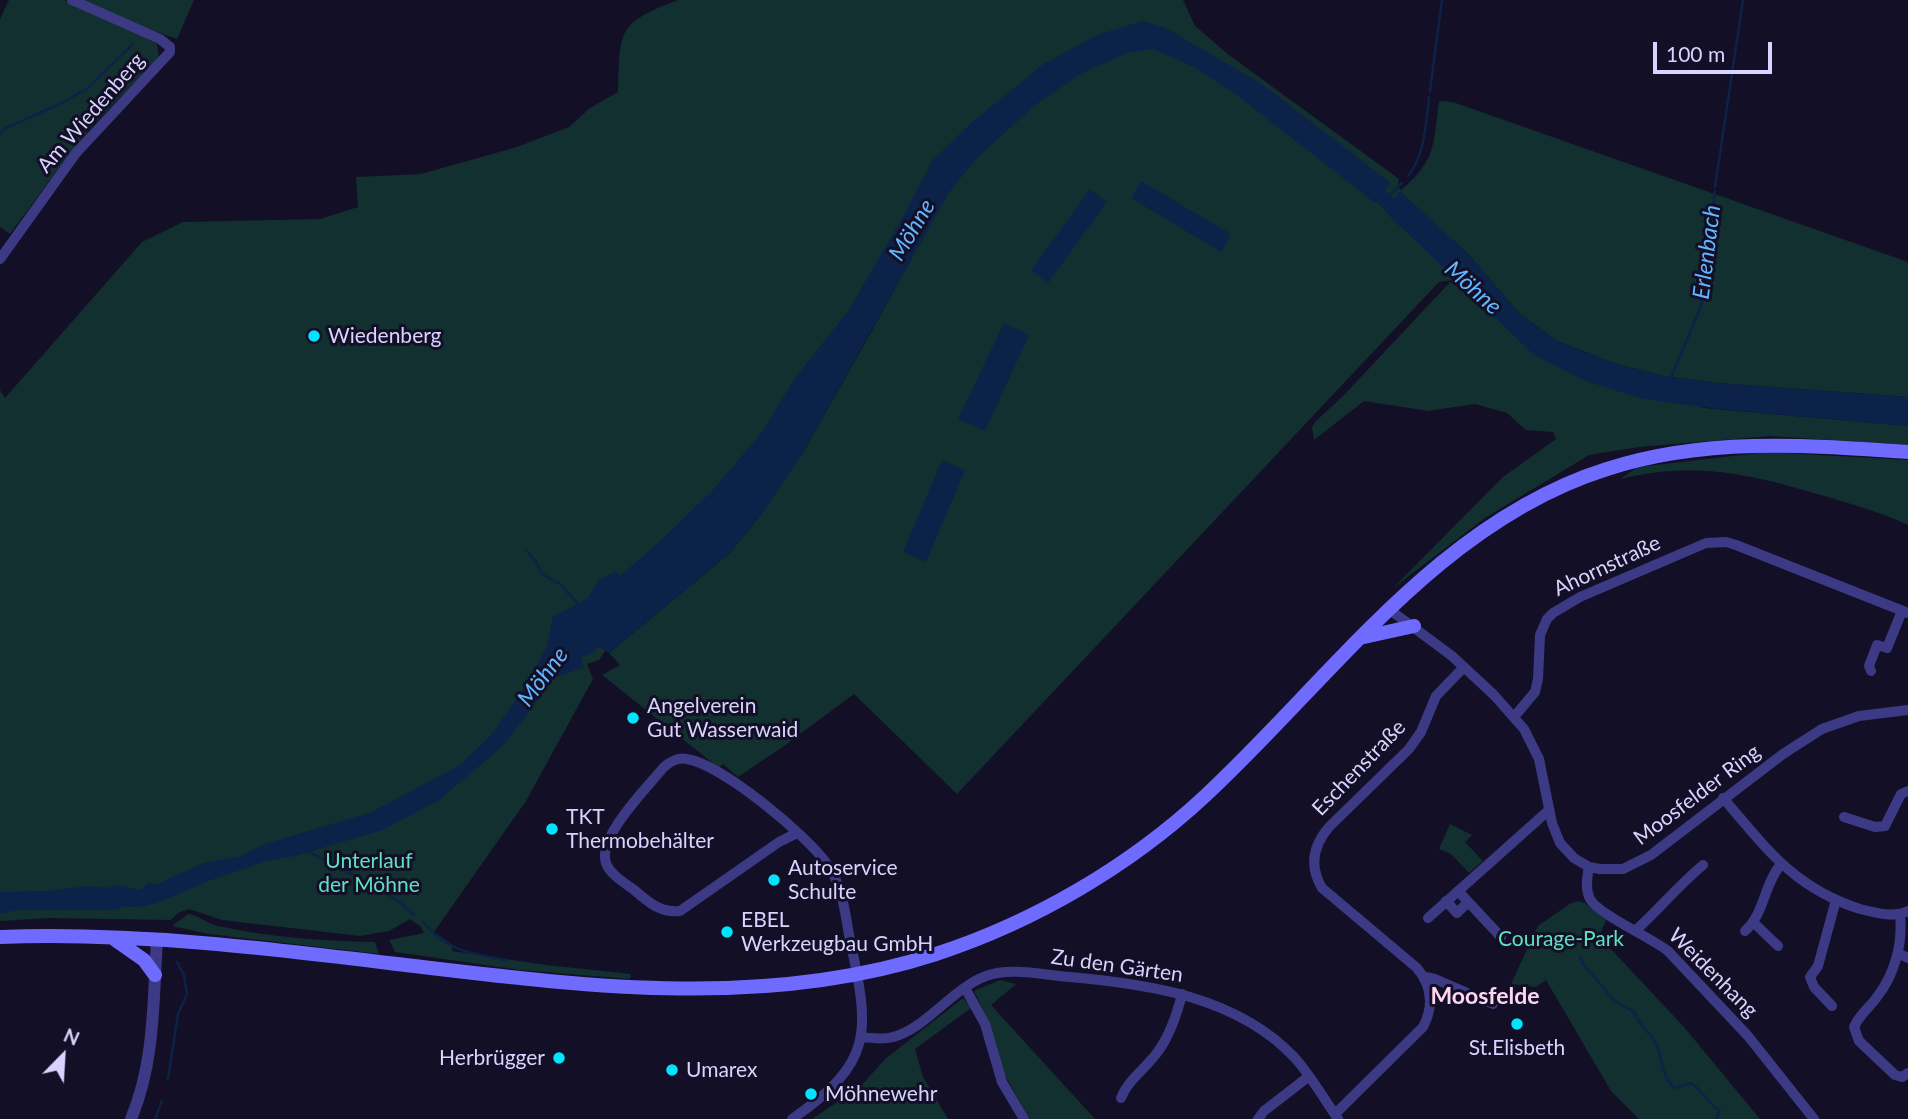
<!DOCTYPE html>
<html>
<head>
<meta charset="utf-8">
<style>
  body { margin:0 }
  #map { position:relative; width:1908px; height:1119px; overflow:hidden; background:#130f26; font-family:Lato,sans-serif }
  canvas { display:block }
  .north { position:absolute; left:28px; top:1021px; width:70px; height:70px; -webkit-text-stroke:5px #130f26; paint-order:stroke; rotate:24deg; font-size:19px; font-weight:700; line-height:28px; text-align:center; color:#d9d4ff }
  .north::after { content:''; display:block; margin:auto; width:24px; height:32px; background:#d9d4ff; clip-path:polygon(50% 0,100% 100%,50% 72%,0 100%) }
  .scale { position:absolute; left:1653px; top:42px; width:119px; height:32px; box-sizing:border-box; border:4px solid #d9d4ff; border-top:0; padding-left:9px; font-size:21px; line-height:24px; white-space:nowrap; color:#d9d4ff; -webkit-text-stroke:5px #130f26; paint-order:stroke }
</style>
</head>
<body>
<div id="map">
<canvas width="1908" height="1119"></canvas>
<div class="north">N</div>
<div class="scale">100 m</div>
</div>
<script>
const ctx = document.querySelector('canvas').getContext('2d');
ctx.lineJoin = 'round';
function paint(path, color) {
  ctx.fillStyle = color;
  ctx.fill(path, 'evenodd');
}
function trace(path, color, width, dash) {
  ctx.strokeStyle = color;
  ctx.lineWidth = width;
  ctx.lineCap = dash ? 'butt' : 'round';
  ctx.setLineDash(dash || []);
  ctx.stroke(path);
}
function drawText(font, color, halo, rows, align = 'center') {
  ctx.font = font + ' Lato,sans-serif';
  ctx.lineWidth = 6;
  ctx.setLineDash([]);
  ctx.textBaseline = 'middle';
  ctx.strokeStyle = halo;
  ctx.fillStyle = color;
  for (const [text, x, y, turn = 0] of rows) {
    ctx.save();
    ctx.translate(x, y);
    ctx.rotate((+turn || 0) * Math.PI / 180);
    ctx.textAlign = isNaN(turn) ? turn : align;
    if (halo) ctx.strokeText(text, 0, 0);
    ctx.fillText(text, 0, 0);
    ctx.restore();
  }
}
const green = new Path2D(`
  M9,0h55l82,37 11,7 2,14 -57,58 -26,29 -66,89 -10,-7v-208z
  M79,0h115l-17,39 -54,-19z
  M678,0h505l12,26 34,29 170,124 -1,8 3,3c36,-30 32,-46 38,-89l14,1 455,160v135l-190,-14 -54,-7 -45,-11 -62,-24 -38,-28 -51,-59 -65,-59 110,133 191,80 204,18v19l-138,-9 -131,11 -50,8 -104,63 -92,70 110,-111 53,-38 -3,-7 -27,-2 -19,-17 -32,-9 -47,7 -64,-10 -50,39 -2,-13 4,-6 28,-26 108,-115 -13,2 -482,512 -103,-100 -70,52 -46,31 -15,-13 -4,4 -117,-93 18,-10 -11,-12 121,-100 33,-41 -98,91 -60,48 -6,9 -12,4 6,15 -67,122 -92,131 19,13 -1,6 94,14 85,9 -1,5 -110,-9 -125,-18 -6,-12 35,-7 -3,-6 -11,-8 -21,12 -29,5 -138,-16 -33,-11 -11,4 -7,7 -122,-2 -49,3v-531l5,8 137,-156 41,-20 137,-3 38,-12 -2,-30 65,-3 96,-27 52,-20 21,-19 28,-16c2,-62 -1,-69 60,-92zM944,199l-74,135 -68,120 -16,23z
  M1767,452l141,8v65c-28,-13 -57,-21 -87,-30 -72,-21 -126,-34 -201,-16l18,-12z
  M1450,824l22,11 -7,7 18,19 -14,12 -18,-19 -12,-5z
  M1579,901l6,2 21,17 -8,19 11,8 75,80 76,92h-121l-28,-28 -65,-111 -10,7 -25,-3 27,-58 33,-23z
  M188,914c11,1 19,10 30,12 50,11 106,15 157,16l4,12 -170,-20 -37,-8z
  M1000,980l16,4 -25,21 104,114h-65l-2,-3 -25,-44 -14,-50 -15,-31z
  M963,998l8,10 -56,41 8,28 25,42h-136l49,-33 24,-27z`);
const water = new Path2D(`
  M1143,21l23,7 96,56 129,99 -16,20 -141,-110 -42,-27 -39,-17 -26,4 -45,20 -47,32 -61,56 -26,33 -146,260 -36,54 -36,45 -121,100 -10,-7 -5,6 -13,5 3,10 -30,11 -51,68 -65,55 -56,29 -83,25 -32,6 -56,19 -54,23 -16,4h-19l-5,3h-99l-18,4v-22l46,-1 44,-5 17,2 12,-3 21,5 8,-7 7,2 49,-22 37,-7 24,-12 107,-32 88,-47 32,-31 36,-52 18,-34 7,-31 35,-19 10,-18 18,-9 4,5 38,-33 54,-52 50,-59 33,-54 53,-67 56,-96 28,-54 39,-38 71,-58 55,-30z
  M1141,181l90,53 -10,18 -90,-54z
  M1090,189l17,13 -59,81 -17,-13z
  M1400,191l68,63 51,59 38,28 62,24 45,11 54,7 190,14v29l-190,-17 -75,-10 -60,-19 -49,-25 -149,-144z
  M1004,323l25,12 -44,96 -27,-12z
  M942,460l23,10 -39,92 -23,-10z`);
const stream = new Path2D(`
  M1430,91l12,-91
  M0,135l4,-6 58,-26 26,-15 45,-44
  M1408,176c17,-21 18,-53 21,-79
  M1715,187l28,-187
  M1385,200l17,-17
  M1670,380l31,-74 14,-115
  M527,551l9,11 6,12 18,10 19,21
  M307,850c35,24 77,34 107,65
  M423,922c25,30 47,31 83,38
  M1580,956l3,8 31,36 20,12c6,17 17,19 23,34 5,13 5,32 18,42l16,-5c11,8 17,19 29,28l-4,8
  M168,1079l10,-65 9,-20 -3,-19 -7,-13
  M155,1119l7,-18`);
const river = new Path2D(`
  M1368,182l34,37`);
const minor = new Path2D(`
  M0,259l76,-106 94,-101v-5l-10,-8 -88,-39
  M1390,610l62,46 42,39 30,34 15,30 13,64 8,20 14,15 15,9 11,2h23l28,-14 132,-101 39,-25 37,-13 49,-6
  M1871,671l-2,-5 8,-21 10,3 15,-37
  M1514,717l21,-25 3,-13 2,-44 7,-16 6,-6 27,-16 126,-54 20,-1 10,3 172,68
  M1723,798c43,50 71,90 137,111 16,4 34,9 48,2
  M1844,817l31,10 10,-1 16,-32 7,-3
  M1589,867c-2,10 -4,22 1,32 8,15 60,38 78,52l80,85 66,83
  M1458,891l43,46
  M1446,901l11,12 11,-11
  M1900,915c3,28 -5,59 -23,82 -7,10 -18,18 -23,30l5,14 36,34 7,2 6,-4
  M1428,918l121,-108
  M1754,923l24,23
  M1636,930c23,-21 43,-45 67,-65
  M1745,931c19,-16 19,-47 36,-67
  M1898,953l10,5
  M1425,977l10,2 58,25
  M965,988l20,36 17,58 22,37
  M1832,1006l-18,-19 -4,-10 8,-11 18,-66
  M861,1037c11,1 21,3 32,0 31,-7 60,-49 93,-61 25,-9 57,-1 84,1 79,7 168,20 225,81 16,18 29,41 43,61
  M1121,1098c8,-20 26,-30 38,-48 12,-17 18,-36 23,-56
  M1335,1114l88,-87c11,-21 9,-41 -6,-59l-95,-80c-13,-22 -9,-43 8,-62l79,-77 12,-17 15,-36 28,-29
  M792,1119c82,-57 78,-86 58,-179 -5,-26 -7,-54 -23,-76 -20,-29 -106,-100 -140,-105 -9,-2 -18,3 -24,9 -16,20 -66,69 -57,95 4,11 17,19 27,26 15,13 27,24 47,22l99,-69 18,-9
  M1258,1119l6,-8 44,-34`);
const tertiary = new Path2D(`
  M131,1119c24,-57 22,-118 26,-179`);
const secondary = new Path2D(`
  M1364,637l50,-11
  M0,937c132,-5 266,11 397,27 178,21 364,47 539,-10 98,-32 194,-88 269,-158 125,-116 233,-274 402,-327 98,-32 200,-24 301,-17
  M114,939l30,21 11,15`);
const markers = [
  [314,336,7,"#00e5ff"],
  [633,718,7,"#00e5ff"],
  [552,829,7,"#00e5ff"],
  [774,880,7,"#00e5ff"],
  [727,932,7,"#00e5ff"],
  [1517,1024,7,"#00e5ff"],
  [559,1058,7,"#00e5ff"],
  [672,1070,7,"#00e5ff"],
  [811,1094,7,"#00e5ff"]
];
const streetNames = [
  ["Am Wiedenberg",91,113,-49],
  ["Ahornstraße",1607,566,-25],
  ["Eschenstraße",1359,768,-46],
  ["Moosfelder Ring",1697,795,-37],
  ["Zu den Gärten",1117,966,8],
  ["Weidenhang",1713,973,45]
];
const poiNames = [
  ["Wiedenberg",328,336],
  ["Angelverein",647,706],
  ["Gut Wasserwaid",647,730],
  ["TKT",566,817],
  ["Thermobehälter",566,841],
  ["Autoservice",788,868],
  ["Schulte",788,892],
  ["EBEL",741,920],
  ["Werkzeugbau GmbH",741,944],
  ["St.Elisbeth",1517,1048,"center"],
  ["Herbrügger",545,1058,"right"],
  ["Umarex",686,1070],
  ["Möhnewehr",825,1094]
];
const parkNames = [
  ["Unterlauf",369,861],
  ["der Möhne",369,885],
  ["Courage-Park",1561,939]
];
const waterNames = [
  ["Möhne",912,230,-59],
  ["Erlenbach",1707,252,-83],
  ["Möhne",1473,288,42],
  ["Möhne",543,677,-53]
];
const neighbourhoodNames = [
  ["Moosfelde",1485,997]
];
paint(green, '#12302f');
paint(water, '#0c2248');
trace(stream, '#0c2248', 2.5);
trace(river, '#0c2248', 14);
trace(minor, '#3d3a85', 10);
trace(tertiary, '#3d3a85', 12);
trace(secondary, '#6f6bff', 14);
for (const [x, y, r, color] of markers) {
  const dot = new Path2D();
  dot.arc(x, y, r, 0, 2 * Math.PI);
  ctx.fillStyle = color;
  ctx.fill(dot);
  trace(dot, '#130f26', 2.5);
}
drawText('21px', '#d9d4ff', '#130f26', streetNames);
drawText('21px', '#d9d4ff', '#130f26', poiNames, 'left');
drawText('21px', '#5fe0c0', '#130f26', parkNames);
drawText('italic 23px', '#62b6ff', '#130f26', waterNames);
drawText('bold 23px', '#ffd6f0', '#130f26', neighbourhoodNames);
</script>
</body>
</html>
